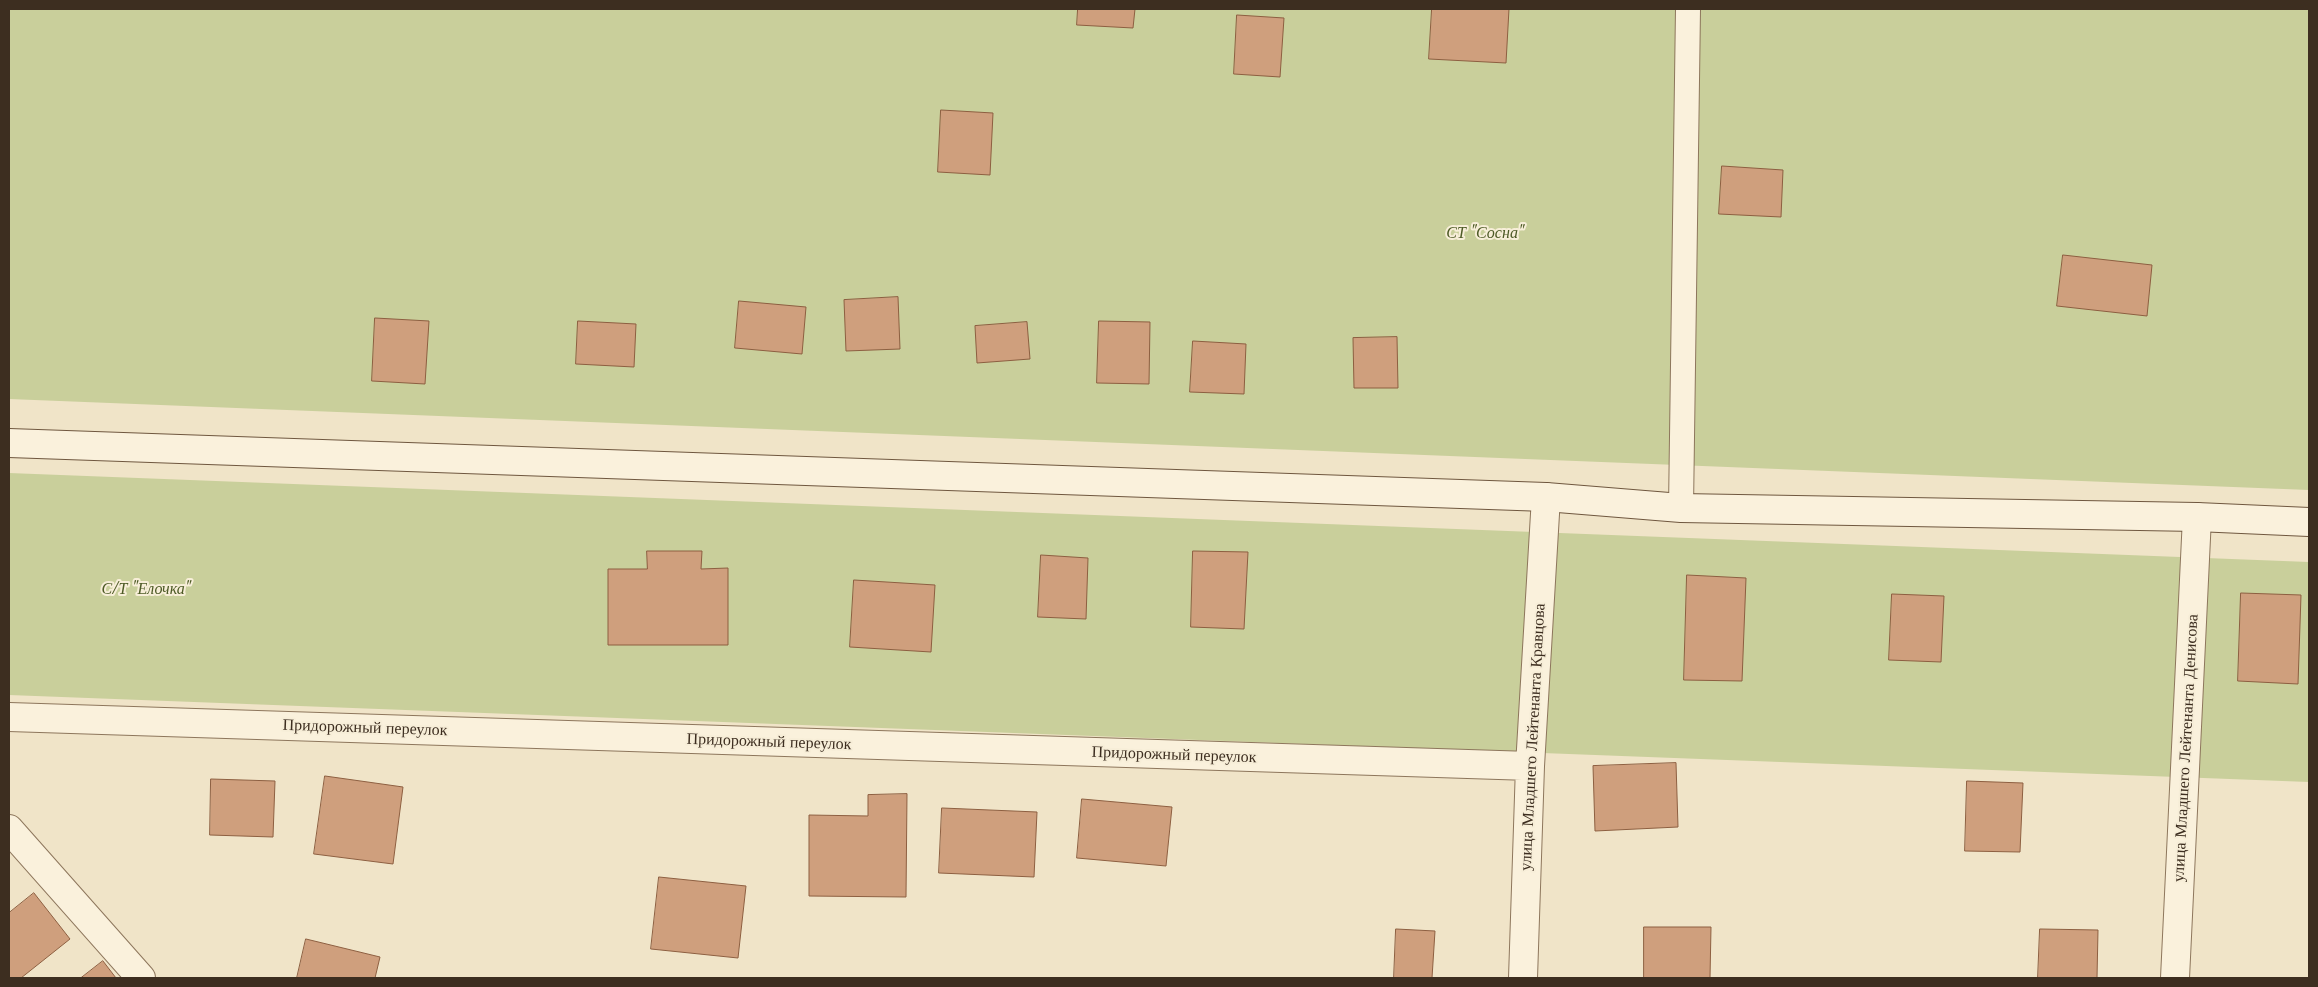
<!DOCTYPE html>
<html>
<head>
<meta charset="utf-8">
<style>
  body { margin:0 }
  #map { position:relative; width:2318px; height:987px; overflow:hidden; background:#f0e4c8; font-family:"Libre Baskerville",serif }
  canvas { display:block }
  .frame { position:absolute; inset:0; border:10px solid #3d2e20; pointer-events:none }
</style>
</head>
<body>
<div id="map">
<canvas width="2318" height="987"></canvas>
<div class="frame"></div>
</div>
<script>
const ctx = document.querySelector('canvas').getContext('2d');
ctx.lineJoin = 'round';
function paint(path, color) {
  ctx.fillStyle = color;
  ctx.fill(path, 'evenodd');
}
function trace(path, color, width, dash) {
  ctx.strokeStyle = color;
  ctx.lineWidth = width;
  ctx.lineCap = dash ? 'butt' : 'round';
  ctx.setLineDash(dash || []);
  ctx.stroke(path);
}
function drawText(font, color, halo, rows, align = 'center') {
  ctx.font = font + ' "Libre Baskerville",serif';
  ctx.lineWidth = 4;
  ctx.setLineDash([]);
  ctx.textBaseline = 'middle';
  ctx.strokeStyle = halo;
  ctx.fillStyle = color;
  for (const [text, x, y, turn = 0] of rows) {
    ctx.save();
    ctx.translate(x, y);
    ctx.rotate((+turn || 0) * Math.PI / 180);
    ctx.textAlign = isNaN(turn) ? turn : align;
    if (halo) ctx.strokeText(text, 0, 0);
    ctx.fillText(text, 0, 0);
    ctx.restore();
  }
}
const green = new Path2D(`
  M9,9h2300v481l-2300,-91z
  M9,473l2300,89v220l-2300,-87z`);
const building = new Path2D(`
  M1078,9h57l-2,19 -56,-3z
  M1432,9h77l-3,54 -77,-4z
  M1237,15l47,3 -4,59 -46,-3z
  M941,110l52,3 -3,62 -52,-3z
  M1722,166l61,4 -2,47 -62,-3z
  M2063,255l89,10 -5,51 -90,-10z
  M898,297l2,52 -54,2 -2,-51z
  M739,301l67,6 -4,47 -67,-6z
  M375,318l54,3 -4,63 -53,-3z
  M578,321l58,3 -2,43 -58,-3z
  M1099,321l51,1 -1,62 -52,-1z
  M1027,322l3,37 -53,4 -2,-37z
  M1397,337l1,51h-44l-1,-50z
  M1193,341l53,3 -2,50 -54,-2z
  M647,551h55l-1,18 27,-1v77h-120v-76h39z
  M1193,551l55,1 -4,77 -53,-2z
  M1041,555l47,3 -2,61 -48,-2z
  M1687,575l59,3 -4,103 -58,-1z
  M854,580l81,5 -4,67 -81,-5z
  M2241,593l60,2 -3,89 -60,-3z
  M1892,594l52,2 -3,66 -52,-2z
  M1676,763l2,64 -83,4 -2,-65z
  M325,776l78,11 -10,77 -79,-10z
  M211,779l64,2 -2,56 -63,-2z
  M1967,781l56,2 -3,69 -55,-1z
  M907,794l-1,103 -97,-1v-81l59,1v-21z
  M1082,799l90,8 -6,59 -89,-8z
  M942,808l95,4 -3,65 -95,-4z
  M659,877l87,9 -8,72 -87,-9z
  M34,893l36,46 -49,39h-12v-65z
  M1644,927h67l-1,51h-66z
  M1396,929l39,2 -3,47h-38z
  M2040,929l58,1 -1,48h-59z
  M306,939l74,18 -5,21h-78z
  M103,961l13,17h-35z`);
const lane = new Path2D(`
  M1681,508l7,-499`);
const street = new Path2D(`
  M9,717l1521,49
  M9,829l132,149
  M1523,978l7,-212 16,-269
  M2175,978l22,-461`);
const secondary = new Path2D(`
  M9,443l1537,54 135,11 516,9 112,5`);
const parkNames = [
  ["СТ \"Сосна\"",1485,233],
  ["С/Т \"Елочка\"",146,589]
];
const streetNames = [
  ["Придорожный переулок",365,728,2],
  ["улица Младшего Лейтенанта Кравцова",1533,737,-87],
  ["Придорожный переулок",769,742,2],
  ["улица Младшего Лейтенанта Денисова",2186,748,-87],
  ["Придорожный переулок",1174,755,2]
];
paint(green, '#c9cf9b');
paint(building, '#cf9f7d');
trace(building, '#8d5f41', 1);
trace(lane, '#8d765c', 26);
trace(street, '#8d765c', 30);
trace(secondary, '#6f573f', 30);
trace(lane, '#faf1dc', 24);
trace(street, '#faf1dc', 28);
trace(secondary, '#faf1dc', 28);
drawText('italic 16px', '#4d5a26', '#f7eed8', parkNames);
drawText('16px', '#3d2e20', '#f7eed8', streetNames);
</script>
</body>
</html>
